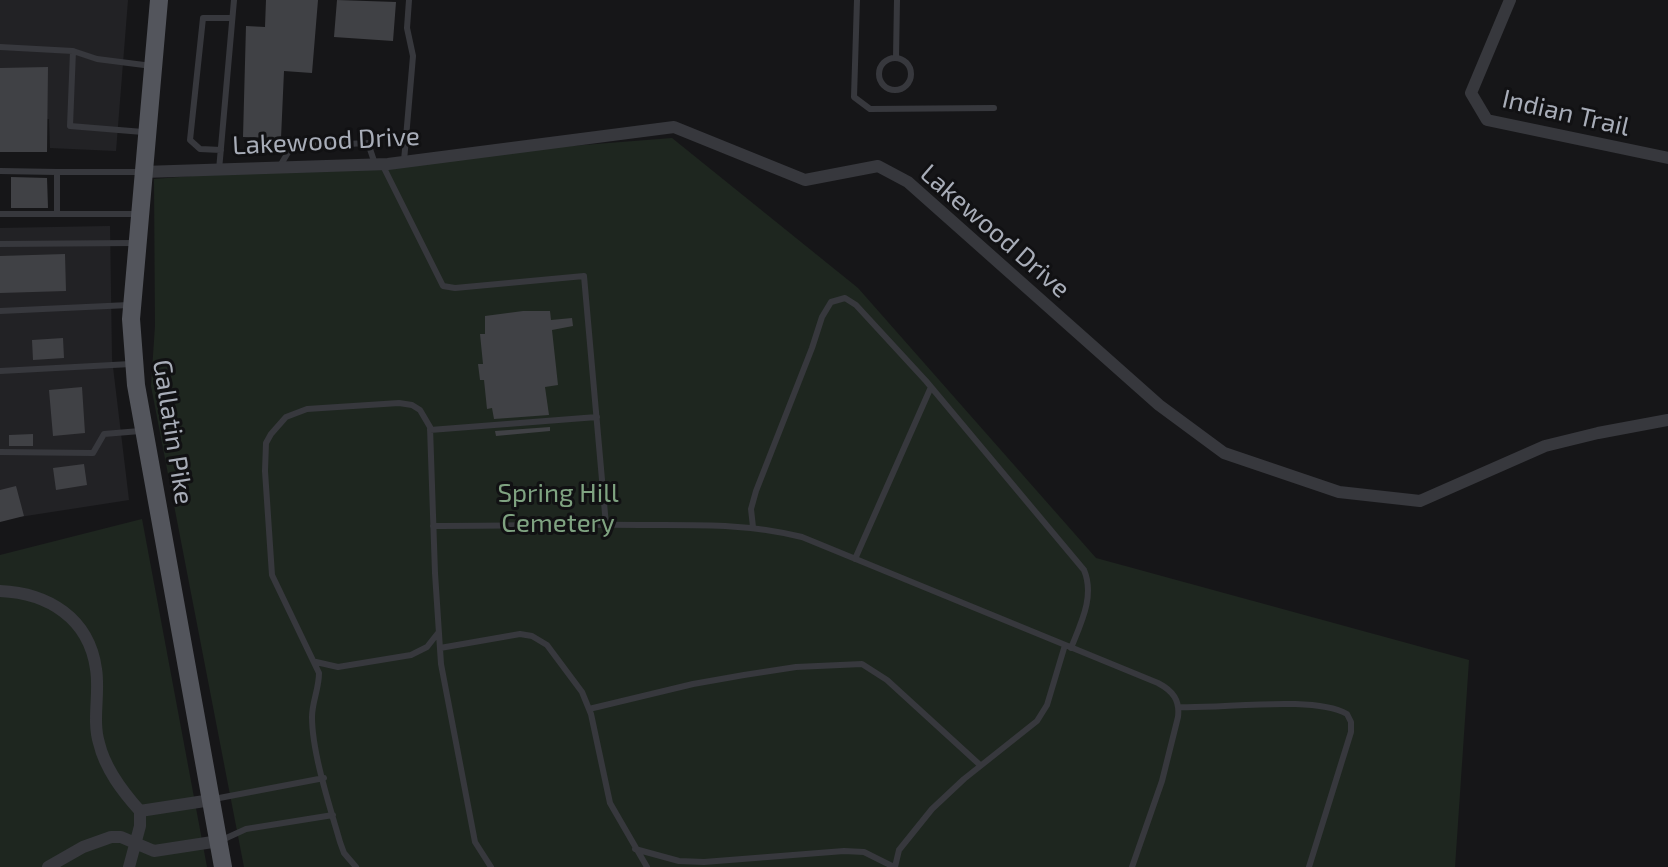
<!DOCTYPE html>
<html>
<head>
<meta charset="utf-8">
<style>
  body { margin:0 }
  canvas { display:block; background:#161618 }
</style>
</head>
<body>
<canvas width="1668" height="867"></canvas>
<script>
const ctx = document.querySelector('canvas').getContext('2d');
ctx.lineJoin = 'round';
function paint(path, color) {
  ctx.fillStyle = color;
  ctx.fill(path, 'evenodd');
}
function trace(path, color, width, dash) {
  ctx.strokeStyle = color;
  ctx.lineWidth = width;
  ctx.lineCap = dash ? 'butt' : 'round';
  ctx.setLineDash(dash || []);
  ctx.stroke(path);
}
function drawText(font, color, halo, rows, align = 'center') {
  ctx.font = font + ' "Exo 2",sans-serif';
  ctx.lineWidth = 6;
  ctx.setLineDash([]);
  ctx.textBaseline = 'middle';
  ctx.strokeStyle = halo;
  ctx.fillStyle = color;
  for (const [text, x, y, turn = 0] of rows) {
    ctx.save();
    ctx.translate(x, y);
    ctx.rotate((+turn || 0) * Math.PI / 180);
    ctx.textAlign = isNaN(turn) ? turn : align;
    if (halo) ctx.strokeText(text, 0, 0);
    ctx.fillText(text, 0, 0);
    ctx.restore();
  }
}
const built = new Path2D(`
  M0,0h128l-12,151 -66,-3 -1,-29h-49z
  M110,226l2,133 17,141 -129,20v-292z`);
const green = new Path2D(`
  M672,138l186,150 238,270 373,102 -14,207h-1211l-93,-481 4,-60 -1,-147z
  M142,519l65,348h-207v-312z`);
const building = new Path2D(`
  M266,0h52l-6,73 -28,-2 -3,67 -38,-1 3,-111 19,1z
  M337,0l59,2 -3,39 -59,-4z
  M48,67l-1,85h-47v-84z
  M11,177l36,1 1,30h-37z
  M65,254l1,37 -66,2v-37z
  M523,311h27l1,9 21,-2 1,8 -21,4 6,55 -13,2 4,28 -55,4 -2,-11 -5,1 -3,-29h-4l-2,-16h5l-3,-30h5v-18z
  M63,338l1,20 -31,2 -1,-20z
  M82,387l3,46 -32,3 -4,-46z
  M550,427v4l-54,5 -1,-5z
  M33,434v12h-24v-11z
  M84,464l3,21 -31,5 -3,-22z
  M16,486l8,30 -24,6v-32z`);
const service = new Path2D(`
  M857,0l-3,97 16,12 124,-1
  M0,47l73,4 -3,75 73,6
  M73,51l24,8 55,7
  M879 74a16 16 0 1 1 32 0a16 16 0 1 1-32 0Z
  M896,58l1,-58
  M221,150l-21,-1 -10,-9 13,-122h29
  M404,161l9,-105 -6,-28 2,-28
  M382,164l61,122 12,2 129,-12 22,249
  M280,166l10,-17 14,-3 64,-3 7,21
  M219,170l15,-170
  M0,171l57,1
  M0,214h57
  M137,214h-80v-42h82
  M0,244l134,-1
  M0,311l129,-6
  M0,371l131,-7
  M430,430l167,-13
  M0,452l93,1 11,-19 36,-3
  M433,526c72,0 144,-2 216,-1 52,0 103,-1 153,12l356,146c15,8 22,17 20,34l-16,64 -30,86
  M753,527l-2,-18 5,-18 56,-143 10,-31 9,-15 14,-4 11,7 70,76 158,189c11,26 -3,53 -13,78
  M855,559l76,-172
  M440,648l80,-14 12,2 15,9 35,47 9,22 19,89 37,64
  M316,662l22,5 73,-12 16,-8 11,-14
  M1179,707c42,2 134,-12 168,7l4,8v10l-42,135
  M589,709l104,-25 51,-9 52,-8 66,-3 25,16 93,85
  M214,799l110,-21
  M222,840l24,-11 87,-14
  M635,849l44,12 25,1 140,-11 20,1 30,15
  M356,867l-12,-14 -4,-11c-10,-35 -28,-89 -28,-125 0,-15 7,-28 7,-44l-47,-98 -7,-104 1,-28 5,-9 15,-17 21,-8 92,-6 13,2 8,5 10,17 5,146 6,91 34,178 16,25
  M895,867l4,-17 33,-41 32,-30 73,-58 10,-16 18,-60`);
const minor = new Path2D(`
  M1510,0l-39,93 16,27 181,38
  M143,172l245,-8 286,-37 131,53 73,-14 30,16 251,223 65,48 115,39 81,9 125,-55 53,-13 70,-13
  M0,591c48,2 89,27 96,78 4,24 -4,51 3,74 6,26 24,49 41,68v15l-11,41
  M140,811l71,-11
  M48,867l35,-20 28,-10h10l33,14 65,-10`);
const primary = new Path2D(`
  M159,0l-28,319 5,66 87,482`);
const streetNames = [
  ["Indian Trail",1566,113,13],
  ["Lakewood Drive",326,141,-3],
  ["Lakewood Drive",995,231,41],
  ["Gallatin Pike",173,432,81]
];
const parkNames = [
  ["Spring Hill",558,493],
  ["Cemetery",558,523]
];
paint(built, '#222225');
paint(green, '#1e261f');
paint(building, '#404145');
trace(service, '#37383d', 6);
trace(minor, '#37383d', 12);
trace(primary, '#53555c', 18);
drawText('26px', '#a8adb8', '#111113', streetNames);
drawText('26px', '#7fa381', '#111113', parkNames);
</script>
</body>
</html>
